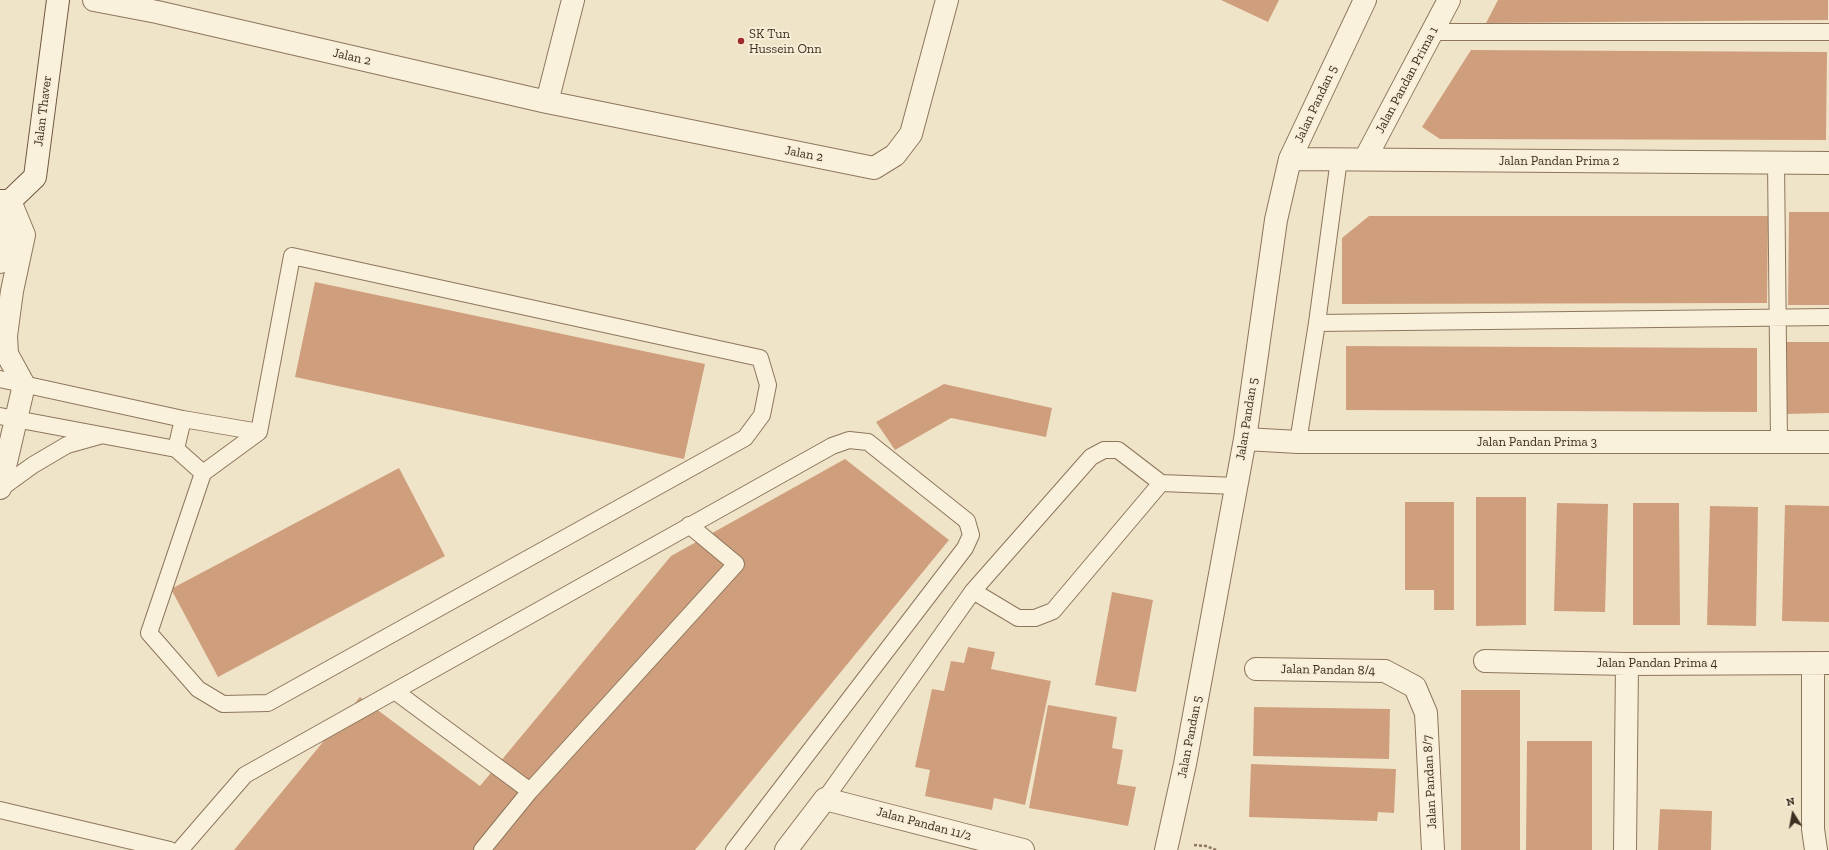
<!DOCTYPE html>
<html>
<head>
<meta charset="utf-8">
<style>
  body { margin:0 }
  #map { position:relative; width:1829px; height:850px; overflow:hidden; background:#f0e4c8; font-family:"Zilla Slab",serif }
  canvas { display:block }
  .north { position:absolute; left:1773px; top:794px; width:40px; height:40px; -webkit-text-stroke:3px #f7eed8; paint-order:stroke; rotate:349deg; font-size:11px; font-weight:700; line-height:16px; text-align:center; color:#3d2e20 }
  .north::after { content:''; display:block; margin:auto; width:14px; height:18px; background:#3d2e20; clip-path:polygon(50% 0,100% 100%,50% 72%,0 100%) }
</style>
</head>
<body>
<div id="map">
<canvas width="1829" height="850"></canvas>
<div class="north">N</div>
</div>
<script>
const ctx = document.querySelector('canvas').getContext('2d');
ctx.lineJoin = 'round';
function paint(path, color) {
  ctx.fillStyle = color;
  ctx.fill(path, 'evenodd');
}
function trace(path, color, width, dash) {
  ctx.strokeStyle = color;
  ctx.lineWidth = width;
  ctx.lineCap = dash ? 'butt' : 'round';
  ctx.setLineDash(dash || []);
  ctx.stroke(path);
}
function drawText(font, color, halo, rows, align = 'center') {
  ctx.font = font + ' "Zilla Slab",serif';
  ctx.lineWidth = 4;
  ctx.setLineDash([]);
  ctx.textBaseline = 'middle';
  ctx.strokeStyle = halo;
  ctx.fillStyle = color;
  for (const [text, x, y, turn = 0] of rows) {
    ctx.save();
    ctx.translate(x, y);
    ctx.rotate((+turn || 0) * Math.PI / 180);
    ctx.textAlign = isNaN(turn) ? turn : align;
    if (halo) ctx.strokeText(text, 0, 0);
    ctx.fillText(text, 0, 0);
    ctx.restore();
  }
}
const building = new Path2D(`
  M1221,0h58l-11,22z
  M1498,0h330v20l-342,3z
  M1471,50l356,2 -1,88 -386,-1 -18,-12z
  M1789,212h40v93h-41z
  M1369,216h399l-1,87 -425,1v-66z
  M315,282l390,82 -21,95 -389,-82z
  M1784,342h45v71l-45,1z
  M1346,346l411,2v64l-411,-2z
  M944,384l108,24 -6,29 -95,-19 -56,32 -19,-28z
  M845,459l104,81 -254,310h-461l126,-153 120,89 191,-230z
  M399,468l46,88 -227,121 -47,-88z
  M1476,497h50v128l-50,1z
  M1405,502h49v108h-20v-20h-29z
  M1557,503l51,1 -3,108 -51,-1z
  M1633,503h46l1,122h-47z
  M1785,505l44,1v116l-47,-1z
  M1710,506l48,1 -2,119 -49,-1z
  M1112,592l41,8 -17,92 -41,-7z
  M968,647l27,5 -4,17 60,12 -26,124 -31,-7 -2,12 -67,-14 5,-26 -15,-3 17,-78 12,2 7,-30 13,2z
  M1461,690h59v160h-59z
  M1048,705l69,12 -5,31 11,2 -6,34 19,3 -8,39 -99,-18z
  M1254,707l136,2 -1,50 -136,-3z
  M1527,741h65v109h-66z
  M1251,764l145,5 -2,44 -16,-1 -1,9 -128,-4z
  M1660,809l52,2 -1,39h-53z`);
const path = new Path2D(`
  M1194,845l12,1 10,4`);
const lane = new Path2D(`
  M1432,32h397
  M1776,162l3,280
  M1317,323l512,-6
  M0,379l183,40 76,13
  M0,416l176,33 27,24 56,-41 33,-176 468,102 8,27 -6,30 -17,23 -477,265 -45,1 -25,-15 -49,-56 54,-160
  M1298,442l19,-119 22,-164
  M176,449l7,-30
  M0,489l33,-24 34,-20 32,-9
  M973,591l45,27h17l18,-7 108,-128 75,3
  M396,692l134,99
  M825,799l148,-208 118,-134 13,-7h14l43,33
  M0,810l170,40
  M180,850l65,-75 587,-329 17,-6 19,2 99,79 4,14 -6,13 -231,302
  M482,850l48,-59 206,-227 -47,-39`);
const street = new Path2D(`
  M94,0l63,12 390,90 327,66 21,-13 16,-21 36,-134
  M547,102l26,-102
  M1290,159l539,4
  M1365,159l84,-159
  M0,216l6,17 -6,29
  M1245,439l53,3h531
  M0,488l24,-103 -17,-31 -1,-18 6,-45 12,-56 -14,-34
  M1485,661l142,3 202,-1
  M1813,663v166l3,21
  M1256,669l129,2 30,16 11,26 7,137
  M786,850l39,-51 198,51
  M1166,850l19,-86 60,-325 31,-219 14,-61 75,-159
  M1625,850l2,-186`);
const secondary = new Path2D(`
  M0,201h10l25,-24 23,-177`);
const markers = [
  [741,41,4,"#9e2a2b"]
];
const poiNames = [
  ["SK Tun",749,34],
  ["Hussein Onn",749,49]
];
const streetNames = [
  ["Jalan 2",352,57,13],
  ["Jalan Pandan Prima 1",1407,80,-62],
  ["Jalan Pandan 5",1316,104,-65],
  ["Jalan Thaver",43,111,-83],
  ["Jalan 2",804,154,11],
  ["Jalan Pandan Prima 2",1559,161],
  ["Jalan Pandan 5",1247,419,-81],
  ["Jalan Pandan Prima 3",1537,442],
  ["Jalan Pandan Prima 4",1657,663],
  ["Jalan Pandan 8/4",1328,670,1],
  ["Jalan Pandan 5",1190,737,-79],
  ["Jalan Pandan 8/7",1430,782,-93],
  ["Jalan Pandan 11/2",924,824,15]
];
paint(building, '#cf9f7d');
trace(lane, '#8d765c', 18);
trace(street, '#8d765c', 24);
trace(secondary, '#6f573f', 24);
trace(path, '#8d765c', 2.5, [3, 2]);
trace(lane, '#faf1dc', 16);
trace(street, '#faf1dc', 22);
trace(secondary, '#faf1dc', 22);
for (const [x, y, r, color] of markers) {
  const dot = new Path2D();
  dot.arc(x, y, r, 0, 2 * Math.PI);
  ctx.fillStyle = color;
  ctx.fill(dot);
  trace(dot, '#f7eed8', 1.5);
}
drawText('13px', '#3d2e20', '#f7eed8', poiNames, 'left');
drawText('13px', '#3d2e20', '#f7eed8', streetNames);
</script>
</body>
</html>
